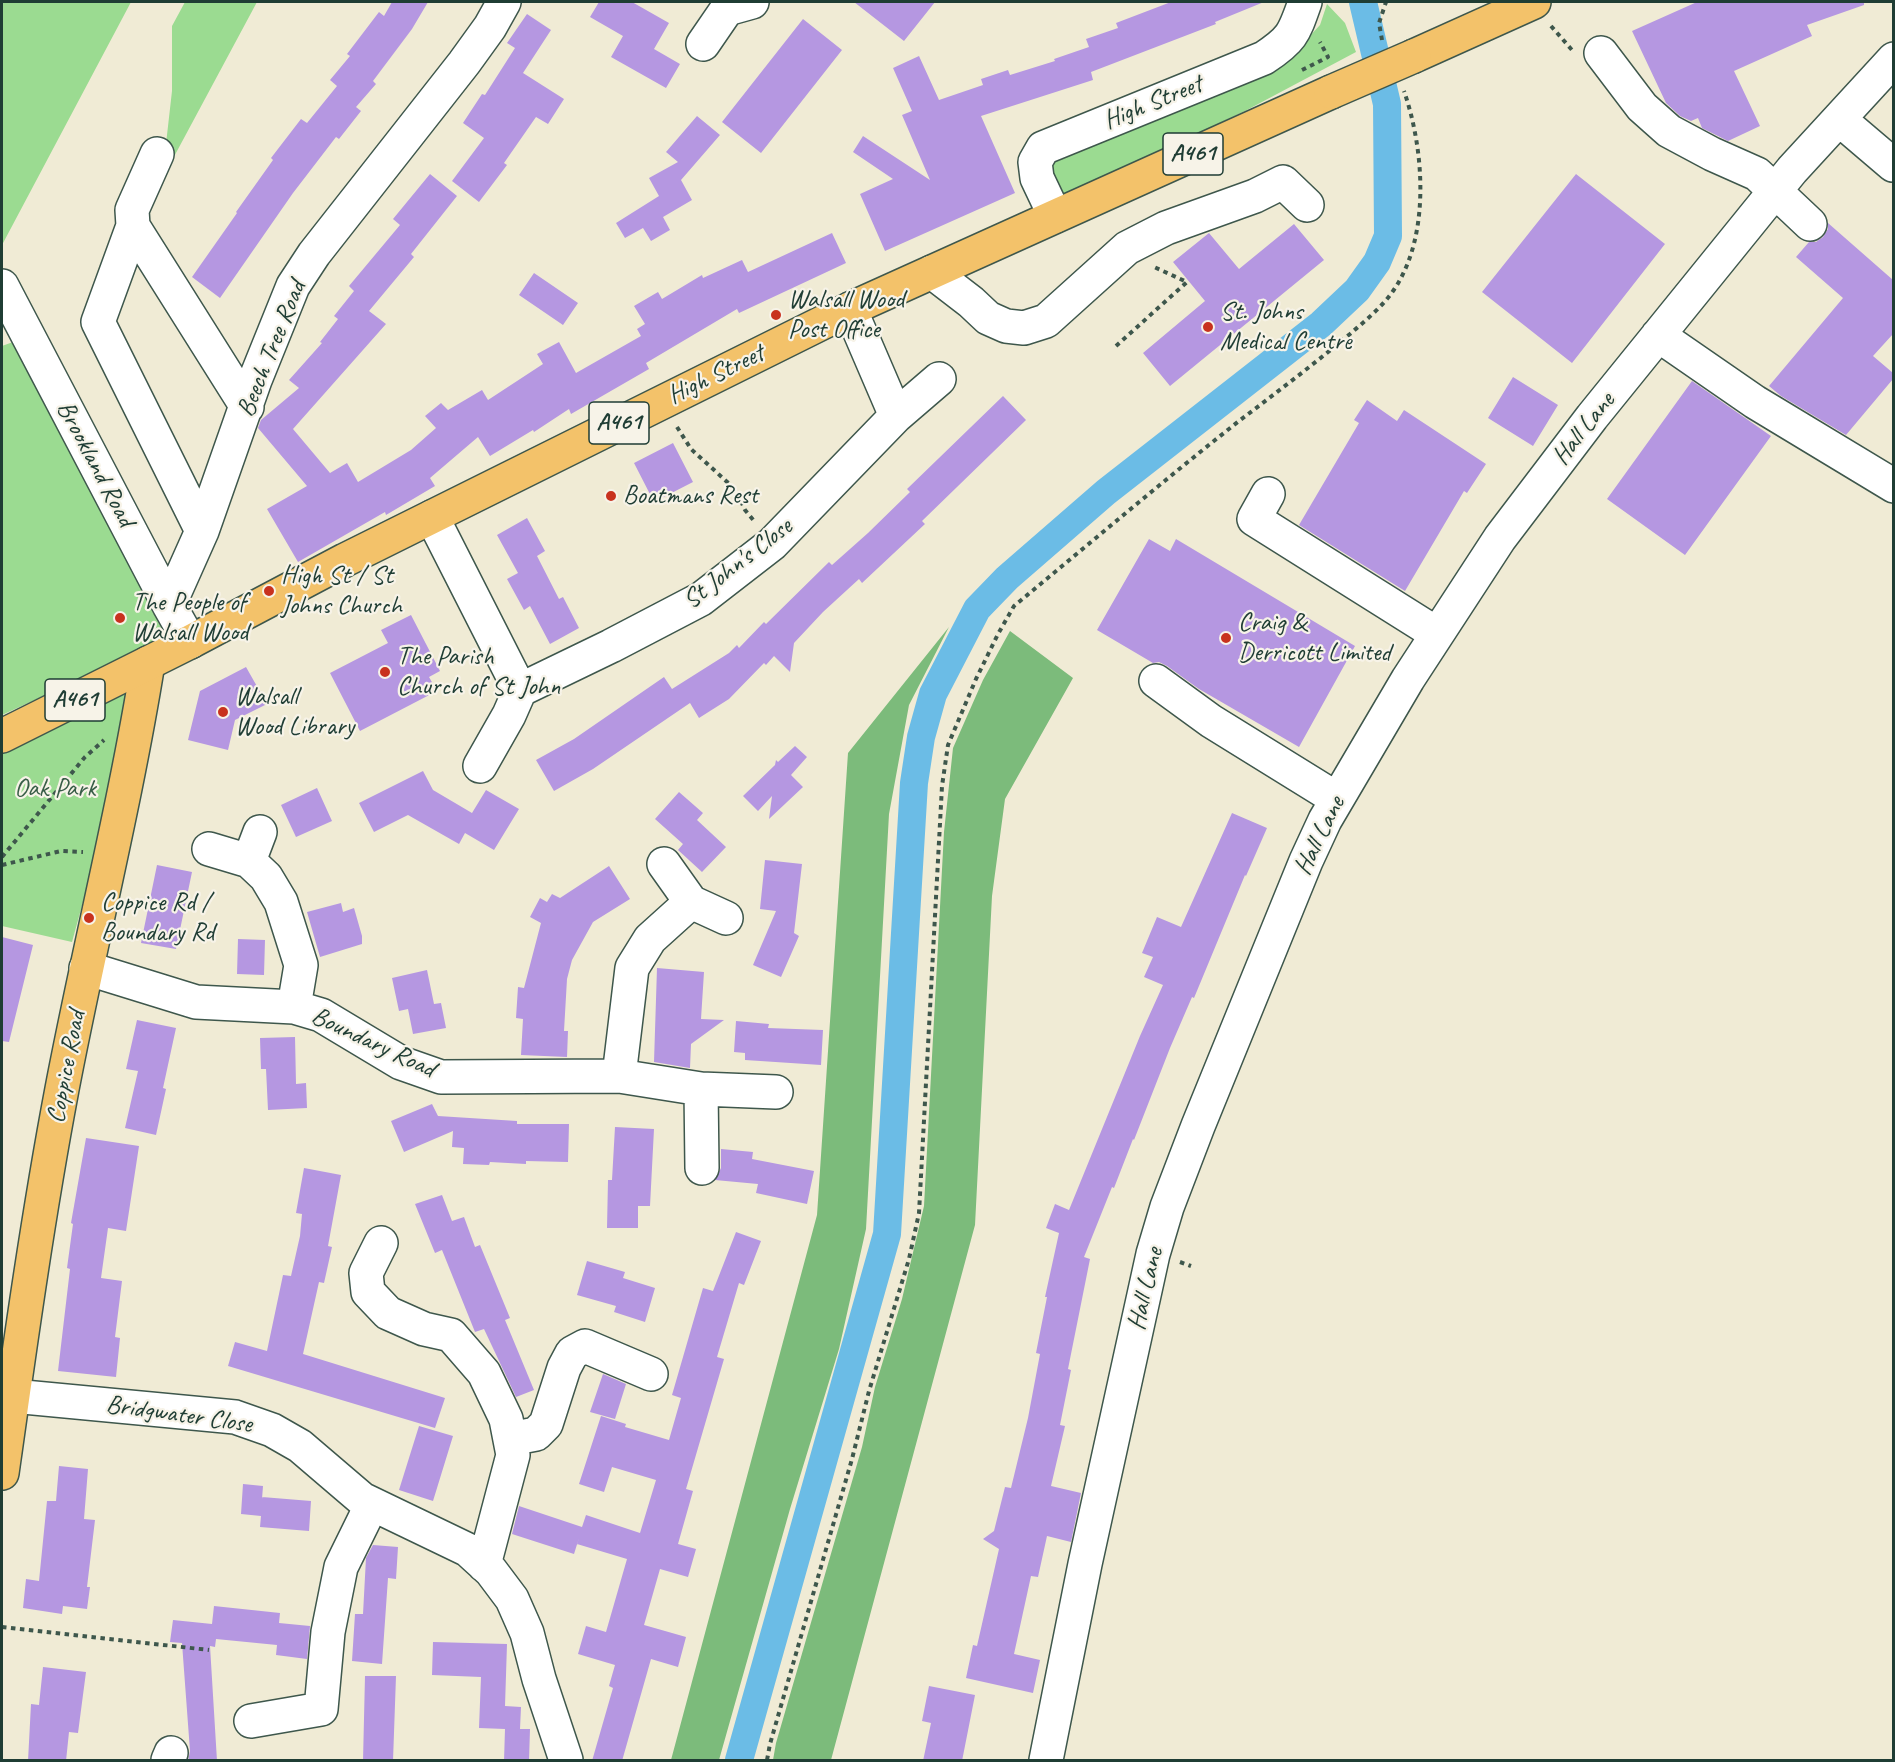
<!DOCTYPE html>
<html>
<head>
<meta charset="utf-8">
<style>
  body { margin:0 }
  #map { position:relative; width:1895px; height:1762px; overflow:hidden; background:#f0ebd5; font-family:Caveat,sans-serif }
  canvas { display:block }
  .frame { position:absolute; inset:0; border:3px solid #1f3d34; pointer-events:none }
</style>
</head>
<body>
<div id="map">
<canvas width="1895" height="1762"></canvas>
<div class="frame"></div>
</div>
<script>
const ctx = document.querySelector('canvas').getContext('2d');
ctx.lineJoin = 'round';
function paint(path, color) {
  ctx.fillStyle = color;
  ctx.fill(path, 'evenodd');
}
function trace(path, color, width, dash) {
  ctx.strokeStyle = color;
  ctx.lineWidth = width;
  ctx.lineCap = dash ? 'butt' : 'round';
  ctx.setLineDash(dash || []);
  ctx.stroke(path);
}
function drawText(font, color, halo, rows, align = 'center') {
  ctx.font = font + ' Caveat,sans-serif';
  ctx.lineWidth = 4.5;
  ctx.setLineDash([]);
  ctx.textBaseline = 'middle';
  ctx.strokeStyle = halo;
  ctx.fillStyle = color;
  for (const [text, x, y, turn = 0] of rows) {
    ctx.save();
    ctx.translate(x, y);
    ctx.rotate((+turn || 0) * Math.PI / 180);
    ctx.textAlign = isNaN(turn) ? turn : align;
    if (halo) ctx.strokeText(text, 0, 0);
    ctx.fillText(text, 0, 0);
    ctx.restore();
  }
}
const green = new Path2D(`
  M2,2h129l-129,243z
  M185,2h72l-95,177 10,-88v-65z
  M1327,4l18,19 11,29 -111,59 -169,80 -16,5 -11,-31 5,-10 196,-86 51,-19 5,-10 14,-15z
  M13,342l154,297 -165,76v-369z
  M135,685l-43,184 -20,73 -70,-16v-172z`);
const forest = new Path2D(`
  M949,627l-40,78 -20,109 -23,415 -27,120 -49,160 -71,251h-48l146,-545 31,-462z
  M1010,631l63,47 -68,121 -13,97 -17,329 -144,535h-58l3,-17 86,-296 13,-60 27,-88 22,-93 20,-374 9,-84 30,-68z`);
const canal = new Path2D(`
  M739,1760l148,-526 27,-451 7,-46 12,-43 44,-85 30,-31 99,-86 215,-168 36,-34 20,-28 11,-26 -1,-132 -24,-102`);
const building = new Path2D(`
  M392,2h36l-16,27 -39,52 3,3 -20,23 5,4 -22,28 -3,-2 -43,56 -73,105 -28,-21 45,-64 -1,-1 37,-52 -2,-2 30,-39 6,4 30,-37 -7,-6 20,-24 -3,-2 32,-42 5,4z
  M599,2h33l37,21 -15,26 26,15 -14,24 -55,-31 12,-21 -33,-19z
  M854,2h81l-31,39z
  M1171,2h93l-49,20 1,2 -125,48 2,8 -112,36 34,77 -130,58 -25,-57 33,-15 -40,-27 10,-16 67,44 -28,-65 10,-4 -19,-43 26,-12 20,44 44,-15 -2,-6 27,-9 2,5 45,-14 -1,-2 35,-12 -3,-8 32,-11 -2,-5z
  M1697,2h167v3l-57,20 5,11 -78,35 26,55 -32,15 -26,-13 -4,-10 -7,3 -11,-5 -14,-13 -34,-72z
  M527,14l24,16 -28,43 41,26 -16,25 -12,-7 -32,46 3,2 -28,37 -27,-21 32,-43 -21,-15 19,-29 3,1 30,-47 -8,-5z
  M803,19l39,31 -81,103 -39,-31z
  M697,116l23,19 -39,45 11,20 -29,17 7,13 -19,11 -8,-13 -18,10 -9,-15 43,-27 -10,-18 29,-16 -12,-10z
  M430,174l27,22 -46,58 3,3 -45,54 17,13 -93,105 37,44 17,-10 11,19 53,-32 25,-22 -11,-12 16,-13 7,7 34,-20 6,10 55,-36 -6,-10 22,-12 17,31 65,-37 -4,-7 8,-5 -11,-18 24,-14 4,7 40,-24 1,3 39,-18 6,12 84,-39 14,30 -107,50 -2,-4 -91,54 3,6 -78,45 -2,-5 -35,23 -1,-2 -43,26 -12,-19 -48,41 5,8 -49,29 -1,-3 -87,50 -31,-53 40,-23 -49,-58 3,-8 38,-32 -10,-8 33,-37 -2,-1 18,-23 -4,-3 20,-25 -5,-5 51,-61 -7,-6z
  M1576,174l89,70 -93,119 -90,-71z
  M1828,223l65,57v54l-20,22 20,17v6l-47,56 -65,-39 -12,-10 74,-88 -47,-41 13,-15h7l7,-5 5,-8z
  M1294,224l30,36 -154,126 -27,-33 62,-52 -32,-39 36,-29 30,36z
  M534,273l44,30 -15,22 -44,-30z
  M1513,377l45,28 -25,41 -45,-28z
  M1692,381l79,55 -86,119 -78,-56z
  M1003,396l23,24 -104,101 3,3 -63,59 -3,-4 -36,33 -29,31 -4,29 -16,-16 -8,9 -2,-2 -35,36 -30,19 -9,-15 -97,66 -39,22 -18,-31 38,-21 90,-62 8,12 57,-36 8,-8 2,3 25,-26 2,2 63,-62 3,3 36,-32 42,-41 -3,-3z
  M1367,400l30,21 7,-11 82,54 -19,29 -3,-2 -59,100 -106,-66 60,-102 -5,-3z
  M673,443l20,39 -39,20 -20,-39z
  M527,518l18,33 -8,5 22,43 4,-2 16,31 -29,16 -20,-38 -6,4 -17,-31 11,-6 -21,-38z
  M1149,539l21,12 6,-12 179,107 -56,101 -100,-58 -32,-23 -8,-4 -6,1 -56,-33z
  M411,615l29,56 -11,6 8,14 -77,40 -30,-58 58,-30 -7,-13z
  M246,667l21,37 -32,16 -7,30 -40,-10 12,-49z
  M795,746l12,11 -16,18 12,12 -34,32 3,-23 -14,15 -15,-15 32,-31 1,-5 2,2z
  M423,771l10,19 39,23 14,-23 33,19 -25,41 -29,-17 -6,11 -51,-29 -34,17 -15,-29z
  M317,788l15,33 -36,16 -15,-32z
  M679,792l24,21 -6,7 29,27 -24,25 -24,-22 5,-6 -28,-25z
  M1232,813l35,15 -21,48 -1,-1 -51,123 -2,-1 -22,51 -36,92 -1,-1 -19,49 -2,-1 -28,70 6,2 -22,110 3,1 -11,55 5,1 -14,60 30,7 -10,49 -24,-6 -9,41 -7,-1 -17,78 26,6 -7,33 -67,-15 7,-33 4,1 22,-97 -16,-10 11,-8 11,-44 6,1 17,-70 12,-64 -4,-1 11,-56h-2l14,-64 -13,-5 9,-24 14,6 71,-174 23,-51 -19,-8 9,-20 -11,-4 15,-36 24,10z
  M765,860l37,4 -8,69 5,3 -18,41 -28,-12 23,-54 -16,-2z
  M157,865l35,7 -16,77 -35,-6z
  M609,866l21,33 -37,23 -21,38 -5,19 -3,52h4l-1,26 -46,-2 2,-36 -7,-1 2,-31 6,1 17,-65 -11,-6 10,-19 7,4 5,-8 8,4z
  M341,903l2,9 11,-4 8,28v8l-42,13 -13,-45z
  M2,937l31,8 -24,97 -7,-1z
  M238,939l27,1 -1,35 -27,-1z
  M657,968l47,4 -3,47 23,1 -33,24 -1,24 -36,-6z
  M427,970l7,34 7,-1 5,25 -33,6 -5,-25 -9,2 -7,-33z
  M137,1020l39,8 -13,60 3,1 -10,46 -31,-7 13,-57 -12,-2z
  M736,1021l33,3 -1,4 55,2 -2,35 -76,-5v-7l-11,-1z
  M295,1037l1,47 10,-1 1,25 -39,2 -2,-41h-5l-1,-31z
  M432,1104l6,12 79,5v3h52l-1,38 -42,-1v3l-36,-2 -1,3 -26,-1 1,-16 -12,-1 1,-16 -49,21 -13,-31z
  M615,1127l39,2 -4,77h-12v22h-31l1,-48h4z
  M86,1138l53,8 -13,85 -18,-3 -7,50 21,3 -7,56 5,1 -4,39 -58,-6 12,-102 -3,-1 6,-44 -2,-1z
  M721,1149l32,3 -1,7 62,12 -7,33 -51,-11 2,-9 -43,-4 6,-12z
  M304,1168l37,7 -13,71 4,1 -8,36 -5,-1 -16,72 142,44 -10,30 -207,-62 7,-24 32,9 16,-76 8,1 9,-40 2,-22 -6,-1z
  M442,1195l10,26 12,-4 11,30 5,-2 30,73 -5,2 29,70 -18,7 -32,-68 -9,3 -33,-82 -7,3 -20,-49z
  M736,1232l25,9 -17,44 -5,-2 -22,74 7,2 -38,130 7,2 -15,53 18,5 -8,28 -28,-8 -16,56 42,12 -8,30 -27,-8 -29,102h-30l21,-73 -4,-2 6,-21 -37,-11 8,-28 20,6 21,-73 -50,-15 2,-6 -5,16 -62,-20 7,-28 63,21 4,-12 54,18 16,-53 -44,-13 -8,25 -25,-8 22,-68 25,8 -1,3 44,13 12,-42 -9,-3 31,-107 10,3z
  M587,1261l38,11 -2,6 32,10 -10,34 -31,-10 2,-6 -39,-11z
  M603,1374l23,10 -11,35 -25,-7z
  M419,1426l34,10 -20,65 -34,-11z
  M59,1466l29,3 -4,50 11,1 -8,67h3l-3,22 -24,-3 -1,8 -39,-6 3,-29 13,2 8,-80h9z
  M243,1484l20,2 -1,13v-2l49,4 -2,30 -49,-4 1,-11 -20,-2z
  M373,1545l25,2 -2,32 -8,-1 -6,86 -30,-3 3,-47h8l3,-56z
  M214,1606l66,7 -1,10 31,3 -3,33 -31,-4 1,-10 -61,-6 -1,8 -5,-1 7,115h-29l2,-10 -8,-108 -12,-1 3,-22 39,4z
  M433,1642l74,2 -2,62 16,1 -1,22h10l-1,32h-25l1,-32 -26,-1 2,-51 -49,-2z
  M43,1667l43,5 -8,61 -9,-1 -3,29h-38l3,-57 8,1z
  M365,1676h31l-3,85h-30z
  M929,1686l46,9 -13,66h-39l8,-38 -9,-2z`);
const path = new Path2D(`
  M1551,26l21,24
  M1382,40l-3,-17 7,-21
  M1302,70l26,-13 -8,-15
  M1116,346l71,-64 -33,-15
  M677,427l14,22 45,41 9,20 10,12
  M2,857l83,-100 19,-17
  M2,865l59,-14 22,1
  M1180,1262l11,4
  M2,1627l207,23
  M767,1760l3,-16 82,-285 17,-68 40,-132 10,-46 23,-427 6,-41 28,-66 22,-45 16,-28c75,-62 149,-125 225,-185 37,-28 75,-57 111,-87 17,-15 35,-29 47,-49 33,-54 27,-136 7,-194`);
const minor = new Path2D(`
  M703,44l24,-35 25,-7
  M1601,53l41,54 27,24 43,23 45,20 53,50
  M1839,119l54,46
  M157,154l-25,56 1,16 -35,96 104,209
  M1055,216l-18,-38 -2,-16 8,-14 221,-90c29,-19 30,-25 41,-56
  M133,226l114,181
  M932,272l39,30 17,16 18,8 18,2 22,-7 81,-73 39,-20 89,-32 28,-14 24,23
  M2,286l167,319 21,37
  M1658,335l97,67 139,84
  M896,416l43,-37
  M1268,494l-14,25 183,115
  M432,517l88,173 91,-44 90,-47 71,-55 124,-128 -46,-107
  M169,605l33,-74 53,-151 38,-94 21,-32 150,-191 26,-36 14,-25
  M1156,681l55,40 126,78
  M480,766l29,-51 11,-25
  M209,849l40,12 11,-29
  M249,861l17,16 15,25 20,63 -7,42
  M664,864l27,38 35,16
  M86,968l110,34 98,5 27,8 80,48 40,14 178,-1 82,13 75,3
  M619,1076l13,-108 18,-29 41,-37
  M701,1089l1,79
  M381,1243l-15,30 2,19 20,21 36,16 27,6 33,38 22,46 7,36 -29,110
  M13,1396l222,21 37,13 28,16 62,53 106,51 23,21 21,28 15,34 12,46 27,81
  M510,1439l26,-5 10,-10 18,-56 8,-15 13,-7 66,28
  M251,1721l70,-12 7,-77 13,-65 31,-63
  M168,1760l3,-7
  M1046,1760l39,-196 68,-310 14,-47 31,-81 108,-265 19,-41 83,-141 92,-141 92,-121 200,-247 102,-111`);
const major = new Path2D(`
  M2,1473c18,-128 36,-257 60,-384 27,-142 63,-283 86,-426`);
const highway = new Path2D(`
  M1414,56l120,-54
  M2,736l188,-94 155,-82 505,-251 481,-217`);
const highwayBridge = new Path2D(`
  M1331,92l83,-36`);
const markers = [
  [776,315,6,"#c8321e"],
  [1208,327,6,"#c8321e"],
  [611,496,6,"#c8321e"],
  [269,591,6,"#c8321e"],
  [120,618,6,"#c8321e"],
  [1226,638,6,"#c8321e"],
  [385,672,6,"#c8321e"],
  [223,712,6,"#c8321e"],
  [89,918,6,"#c8321e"]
];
const shields = [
  [1193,154,60],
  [619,423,60],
  [75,700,60]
];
const shieldNames = [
  ["A461",1193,154],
  ["A461",619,423],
  ["A461",75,700]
];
const streetNames = [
  ["High Street",1153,103,-22],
  ["Beech Tree Road",272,349,-68],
  ["High Street",716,375,-26],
  ["Hall Lane",1584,429,-52],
  ["Brookland Road",95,464,62],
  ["St John's Close",738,564,-38],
  ["Hall Lane",1320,836,-64],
  ["Boundary Road",373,1043,25],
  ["Coppice Road",67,1067,-79],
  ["Hall Lane",1146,1289,-77],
  ["Bridgwater Close",179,1415,8]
];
const poiNames = [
  ["Walsall Wood",788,300],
  ["Post Office",788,330],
  ["St. Johns",1220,312],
  ["Medical Centre",1220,342],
  ["Boatmans Rest",623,496],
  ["High St / St",281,576],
  ["Johns Church",281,606],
  ["The People of",132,603],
  ["Walsall Wood",132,633],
  ["Craig &",1238,623],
  ["Derricott Limited",1238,653],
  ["The Parish",397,657],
  ["Church of St John",397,687],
  ["Walsall",235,697],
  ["Wood Library",235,727],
  ["Coppice Rd /",101,903],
  ["Boundary Rd",101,933]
];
const parkNames = [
  ["Oak Park",55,789]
];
paint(green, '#9bdb91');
paint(forest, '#7cbb7b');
trace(canal, '#6bbce6', 28);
paint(building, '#b597e1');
trace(minor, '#3e574c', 36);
trace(major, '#3e574c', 36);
trace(highway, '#3e574c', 36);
trace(path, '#3e574c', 4, [4.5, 4.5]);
trace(minor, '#fff', 33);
trace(major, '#f3c26a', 33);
trace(highway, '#f3c26a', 33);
trace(highwayBridge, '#3e574c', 36, []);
trace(highwayBridge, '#f3c26a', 33);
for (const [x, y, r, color] of markers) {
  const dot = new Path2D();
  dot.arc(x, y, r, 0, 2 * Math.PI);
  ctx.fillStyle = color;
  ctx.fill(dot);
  trace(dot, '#f7f3e8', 2);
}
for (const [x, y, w] of shields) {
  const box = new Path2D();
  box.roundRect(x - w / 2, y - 21, w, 42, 4.5);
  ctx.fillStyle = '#f7f3e8';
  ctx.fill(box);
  trace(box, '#1f3d34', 1.5);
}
drawText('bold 24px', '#1f3d34', null, shieldNames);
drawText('26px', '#1f3d34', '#f7f3e8', streetNames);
drawText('26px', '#1f3d34', '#f7f3e8', poiNames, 'left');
drawText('26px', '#385d47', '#f7f3e8', parkNames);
</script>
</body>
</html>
